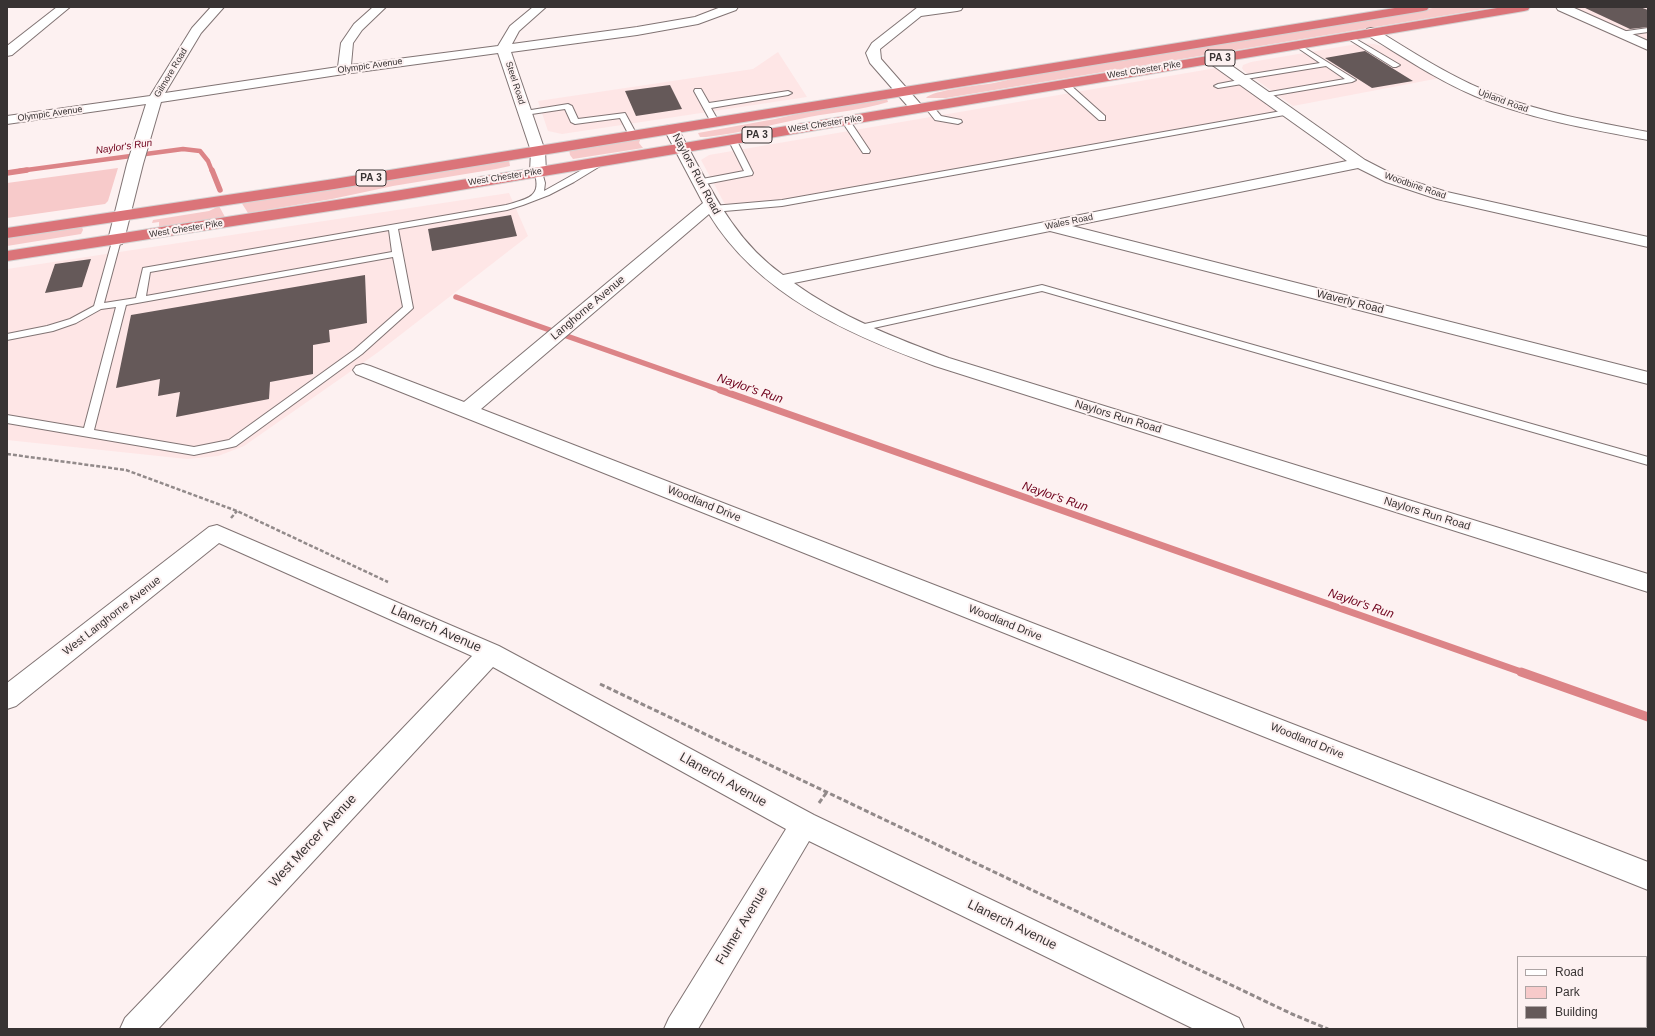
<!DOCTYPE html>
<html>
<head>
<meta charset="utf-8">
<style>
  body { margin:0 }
  #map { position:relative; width:1655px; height:1036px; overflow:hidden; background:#fdf1f1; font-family:Arial,sans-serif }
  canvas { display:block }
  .frame { position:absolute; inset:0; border:8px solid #383333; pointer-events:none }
  .legend { position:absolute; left:1517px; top:956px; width:130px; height:72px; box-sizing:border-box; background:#fdf1f1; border:1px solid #aea5a5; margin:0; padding:5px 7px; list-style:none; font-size:12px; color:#383333 }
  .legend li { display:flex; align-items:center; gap:8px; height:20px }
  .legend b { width:20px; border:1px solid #aea5a5 }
</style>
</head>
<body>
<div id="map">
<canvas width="1655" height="1036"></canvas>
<div class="frame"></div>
<ul class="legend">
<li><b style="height:5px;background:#fff"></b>Road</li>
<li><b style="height:11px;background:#f7caca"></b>Park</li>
<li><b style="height:11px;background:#655959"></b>Building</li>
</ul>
</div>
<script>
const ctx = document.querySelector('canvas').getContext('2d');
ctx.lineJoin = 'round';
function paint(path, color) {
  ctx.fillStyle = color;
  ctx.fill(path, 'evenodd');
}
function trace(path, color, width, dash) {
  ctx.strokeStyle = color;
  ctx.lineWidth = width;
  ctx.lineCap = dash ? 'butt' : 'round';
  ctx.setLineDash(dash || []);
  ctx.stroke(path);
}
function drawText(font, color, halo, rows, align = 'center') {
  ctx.font = font + ' Arial,sans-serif';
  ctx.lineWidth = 4;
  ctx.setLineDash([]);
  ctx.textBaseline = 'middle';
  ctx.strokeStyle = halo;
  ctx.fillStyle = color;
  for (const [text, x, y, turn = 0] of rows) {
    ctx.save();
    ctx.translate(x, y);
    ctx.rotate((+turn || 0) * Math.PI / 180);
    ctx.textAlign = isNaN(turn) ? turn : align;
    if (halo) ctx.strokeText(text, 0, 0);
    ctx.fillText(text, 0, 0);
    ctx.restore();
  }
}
const built = new Path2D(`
  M1574,7h74v35l-70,-30z
  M1363,43l11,1 15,4 51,30 -147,28 -49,-35 -2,-3 1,-3 8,-3z
  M778,52l29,45 -245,37 -14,-3 -10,-30 215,-32z
  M1216,68l65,43 -553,99 -27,-50 8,-5z
  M509,193l19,43 -151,117 -133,93 -26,10 -31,3 -180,-19v-171z`);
const green = new Path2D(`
  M1439,7h57l-550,91h-20c6,-8 56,-13 68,-15 15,-3 30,-7 45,-11z
  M887,99l1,3c-26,8 -53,10 -79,15 -34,7 -68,16 -103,20h-6l-2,-4 77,-14 57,-13z
  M641,137l-2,6 4,5 -70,11 -3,-4 -1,-6z
  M509,160l1,6 -14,3 -103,17 -61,13 -84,14 -7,-11z
  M118,168l-10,33 -3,3 -98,14v-35z
  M219,206l6,11 -66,10v-5l-7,1 1,-3 56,-9z
  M82,227l1,3 -2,4 -74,12v-9z`);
const streamFar3 = new Path2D(`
  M19,171l164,-22 17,2 8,10 4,10`);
const streamFar2 = new Path2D(`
  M212,170l8,20
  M7,173l20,-3
  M456,297l267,94`);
const streamFar1 = new Path2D(`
  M720,390l804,283`);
const stream = new Path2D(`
  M1521,672l127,45`);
const building = new Path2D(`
  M1583,7h57l8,3v17l-18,2z
  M1365,51l27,17 21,13 -41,7 -47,-30z
  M670,85l12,24 -46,7 -11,-25z
  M511,215l6,21 -85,15 -4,-22z
  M91,259l-9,28 -37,6 10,-29z
  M365,275l2,48 -38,7 1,12 -17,3v29l-43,8 -1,17 -93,18 4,-25 -22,4 2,-17 -44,9 15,-73z`);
const pathFar1 = new Path2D(`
  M7,454l119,16 111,41 151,71
  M231,518l6,-7`);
const path = new Path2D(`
  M600,684l692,330 36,15
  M819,803l8,-11`);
const lane = new Path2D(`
  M1648,28v4l-28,4 -3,-2 3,-2z
  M1345,35h4l51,30 -4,2h-3l-48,-30z
  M1297,43l59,37 -4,2 -88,15 -4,-2 4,-2 81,-14 -19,-13 -80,13 3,2 -1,2 -30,5 -4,-2 4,-2 21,-4 -3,-2 4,-2 80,-13 -25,-17 -1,-1z
  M1061,82h6l38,34v4h-6l-38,-34z
  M695,89h6l8,14 79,-12 4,2 -4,2 -77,13 8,14 -4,2 -4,-2 -17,-31z
  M568,104l4,2 6,13 47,-6 12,22 -1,2h-6l-10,-19 -45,6 -4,-2 -6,-13 -40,6 -4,-2 4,-2z
  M925,104h6l10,12 20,4 1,2 -4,2 -23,-4 -11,-14z
  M1287,110l4,2 -1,2 -508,92 -69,6 -4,-3 4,-3 69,-6z
  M842,118h6l22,33 -1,2h-6l-22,-33z
  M729,137h6l18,36 -1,2 -52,10 -3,-1 -1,-2 1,-2 47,-9 -16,-32z
  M603,158h6l1,2 -36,22 -25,13 -26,10 -16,5 -109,19 15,79 -2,2 -49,44 -126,92 -4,1 -38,8 -187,-32v-8l77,13 32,-121 -15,2 -25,14 -23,8 -46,9v-6l40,-8 23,-7 24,-13 19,-68h6l2,2 -17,63 32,-5 7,-30 363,-63c21,-6 37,-8 28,-33l1,-2h3l4,2 3,11 -1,8zM389,230l3,22 -246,44 4,-24zM393,257l10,50 -49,43 -125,90 -35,7 -100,-17 32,-125z
  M1042,285l606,172v8l-606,-174 -182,40 -5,-3 5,-3z`);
const street = new Path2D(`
  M57,7h13l-58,48 -5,1v-10z
  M211,7h13l-23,26 -36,60 173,-26 3,-24 13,-19 19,-17h13l-24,23 -9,13 -2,22 147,-19 12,-20 23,-19h13l-27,24 -7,13 125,-17 58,-10 26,-10h17l-2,3 -38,14 -61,11 -126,17 34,99 1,21 -3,3 -5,2 -5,-2 -3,-3 1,-21 -33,-98 -154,21 -183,28 -18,62 -19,76 -2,4 -6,1 -6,-1 -2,-4 19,-76 19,-60 -139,20v-8l143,-20 42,-68z
  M918,7h45l-2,3 -4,1 -36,5 -41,33 1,10 43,49 -2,3 -5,1 -5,-1 -42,-48 -4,-10 6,-10z
  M1556,7h16l76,34v9l-90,-40z
  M1371,28l4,1c36,22 71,45 109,61 52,22 108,31 164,42v8c-59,-11 -118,-21 -173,-44 -38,-16 -73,-40 -108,-61l-2,-3 2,-3z
  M1213,55l5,1 147,104 31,16 51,16 201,45v10l-211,-48 -51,-17 -28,-14 -286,58 576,146v12l-598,-153 -256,52c47,34 101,55 155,75l699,216v18l-713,-226c-85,-31 -177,-71 -226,-152l-228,195 1167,453v28l-1292,-516 -3,-4 3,-4 7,-2 7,2 94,36 239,-199 -39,-74 2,-3 5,-1 5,1 2,3c31,55 52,108 105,146l564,-114 -139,-99 -1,-3 1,-3z
  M217,525l282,121 315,169 425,203 5,11h-50l-385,-188 -111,188h-34l5,-11 117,-189 -293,-162 -335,362h-38l5,-11 347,-362 -253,-113 -203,163 -9,3v-26l202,-156z`);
const highway = new Path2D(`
  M1401,7h28l-2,3 -4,1 -1089,178 -327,49v-10l327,-49z
  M1503,7h27l-2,3 -4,1 -1123,189 -394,61v-10l394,-61z`);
const farStreetnames = [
  ["Olympic Avenue",370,66,-8],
  ["West Chester Pike",1144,70,-9],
  ["Gilmore Road",171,73,-59],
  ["Steel Road",515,83,72],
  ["Upland Road",1503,101,20],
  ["Olympic Avenue",50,114,-8],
  ["West Chester Pike",825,124,-9],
  ["West Chester Pike",505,177,-9],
  ["Woodbine Road",1415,186,19],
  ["Wales Road",1069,222,-12],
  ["West Chester Pike",186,229,-9]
];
const shields = [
  [1220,58,30],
  [757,135,30],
  [371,178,30]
];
const shieldNames = [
  ["PA 3",1220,58],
  ["PA 3",757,135],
  ["PA 3",371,178]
];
const farWaternames = [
  ["Naylor's Run",124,147,-8]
];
const streetNames = [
  ["Naylors Run Road",696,174,62],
  ["Waverly Road",1350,302,14],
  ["Langhorne Avenue",588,308,-40],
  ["Naylors Run Road",1118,417,17],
  ["Woodland Drive",704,504,22],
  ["Naylors Run Road",1427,514,17],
  ["West Langhorne Avenue",112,616,-38],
  ["Woodland Drive",1005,623,22],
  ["Woodland Drive",1307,741,22]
];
const waterNames = [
  ["Naylor's Run",750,389,19],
  ["Naylor's Run",1055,497,19],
  ["Naylor's Run",1361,604,19]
];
const nearStreetnames = [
  ["Llanerch Avenue",436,629,24],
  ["Llanerch Avenue",723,780,29],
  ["West Mercer Avenue",313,841,-47],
  ["Llanerch Avenue",1012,925,26],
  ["Fulmer Avenue",742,926,-59]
];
paint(built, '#fee6e6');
paint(green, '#f7caca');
trace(streamFar3, '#dc8487', 4.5);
trace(streamFar2, '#dc8487', 5.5);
trace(streamFar1, '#dc8487', 7);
trace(stream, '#dc8487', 9);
paint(building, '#655959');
trace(lane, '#817474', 2);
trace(street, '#817474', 2);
trace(highway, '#d3d2d2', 2);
trace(pathFar1, '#928a8a', 2.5, [4, 2]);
trace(path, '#928a8a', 3, [5, 2.5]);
paint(lane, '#fff');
paint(street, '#fff');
paint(highway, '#db7479');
drawText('9px', '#383333', '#fdf1f1', farStreetnames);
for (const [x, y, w] of shields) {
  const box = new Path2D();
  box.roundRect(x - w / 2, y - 8, w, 16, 3);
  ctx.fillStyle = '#fdf1f1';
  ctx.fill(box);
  trace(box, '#383333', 1);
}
drawText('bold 10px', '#383333', null, shieldNames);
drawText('italic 10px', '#6e001b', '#fdf1f1', farWaternames);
drawText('11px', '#383333', '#fdf1f1', streetNames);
drawText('italic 12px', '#6e001b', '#fdf1f1', waterNames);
drawText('13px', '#383333', '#fdf1f1', nearStreetnames);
</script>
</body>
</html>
